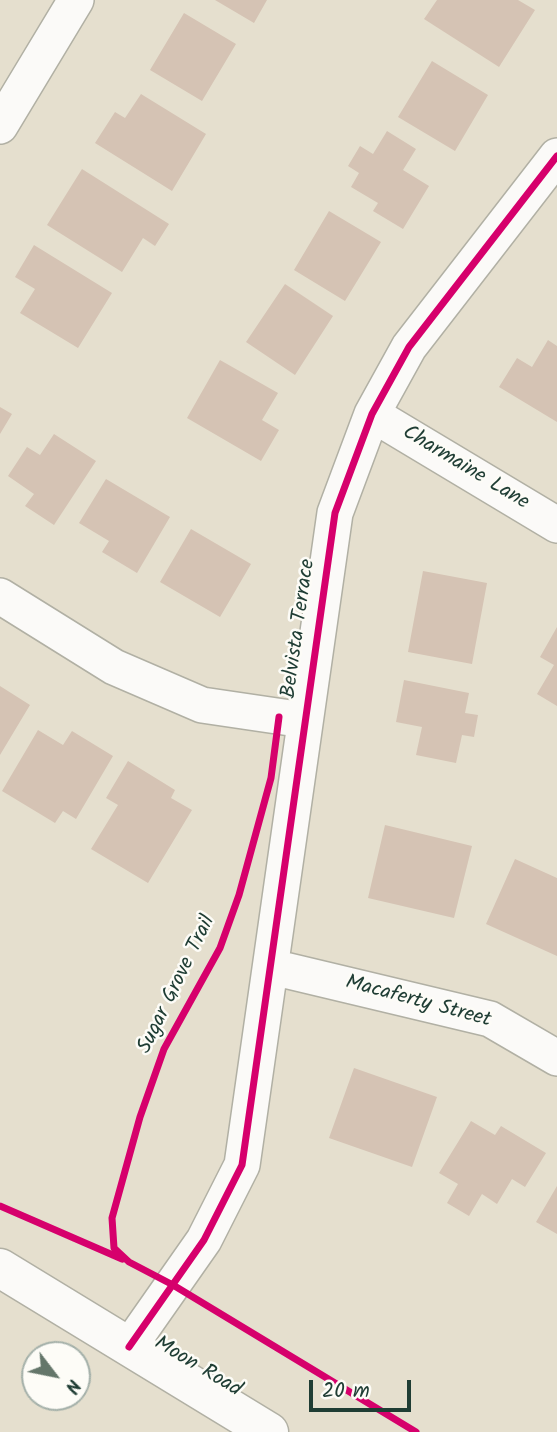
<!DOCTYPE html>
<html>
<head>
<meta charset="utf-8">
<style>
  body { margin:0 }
  #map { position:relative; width:557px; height:1432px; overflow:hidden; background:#e5dfce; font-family:Kalam,sans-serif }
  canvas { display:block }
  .north { position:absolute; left:21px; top:1341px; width:70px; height:70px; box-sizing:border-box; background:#fdfcf7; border:2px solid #a4b0a9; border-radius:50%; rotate:122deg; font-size:19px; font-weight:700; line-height:28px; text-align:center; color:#1f3d34 }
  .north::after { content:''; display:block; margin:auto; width:24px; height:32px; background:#64766a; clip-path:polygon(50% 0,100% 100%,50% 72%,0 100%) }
  .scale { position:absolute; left:309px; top:1380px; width:102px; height:32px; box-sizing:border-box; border:4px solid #1f3d34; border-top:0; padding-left:9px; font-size:21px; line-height:24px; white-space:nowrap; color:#1f3d34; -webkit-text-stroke:5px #fdfcf7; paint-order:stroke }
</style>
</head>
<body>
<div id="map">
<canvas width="557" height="1432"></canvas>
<div class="north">N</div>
<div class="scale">20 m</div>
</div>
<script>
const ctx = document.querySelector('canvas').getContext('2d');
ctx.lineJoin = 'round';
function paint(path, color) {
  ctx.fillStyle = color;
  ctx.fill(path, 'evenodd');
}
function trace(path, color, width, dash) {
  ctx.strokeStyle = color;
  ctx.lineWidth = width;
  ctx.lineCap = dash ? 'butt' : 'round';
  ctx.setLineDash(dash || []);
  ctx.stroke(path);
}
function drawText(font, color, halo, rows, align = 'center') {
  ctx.font = font + ' Kalam,sans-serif';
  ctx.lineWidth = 5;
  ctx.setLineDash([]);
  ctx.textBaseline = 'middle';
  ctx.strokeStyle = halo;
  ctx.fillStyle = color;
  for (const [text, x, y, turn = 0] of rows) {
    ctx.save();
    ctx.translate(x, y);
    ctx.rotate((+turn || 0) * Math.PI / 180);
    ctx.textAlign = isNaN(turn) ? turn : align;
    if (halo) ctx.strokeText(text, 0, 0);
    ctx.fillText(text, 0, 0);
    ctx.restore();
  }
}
const building = new Path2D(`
  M215,0h52l-13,23z
  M437,0h81l17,10 -36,57 -75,-48z
  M184,13l52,31 -34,57 -52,-31z
  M432,61l56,34 -33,56 -57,-34z
  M141,94l65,40 -34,57 -77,-48 20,-31 10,6z
  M387,131l29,18 -13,21 26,16 -26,43 -30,-18 5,-8 -27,-16 8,-14 -11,-7 12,-20 13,8z
  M82,169l87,55 -14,22 -12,-8 -21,34 -75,-47z
  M329,211l52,31 -36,59 -51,-31z
  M34,245l78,48 -34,55 -58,-35 15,-24 -20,-12z
  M285,284l48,32 -38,59 -49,-33z
  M548,340l9,6v76l-58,-35 18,-29 15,9z
  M220,360l58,33 -16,27 17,10 -18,31 -74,-43z
  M0,407l12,7 -12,20z
  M54,434l42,27 -42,64 -29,-19 9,-12 -26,-18 19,-29 13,8z
  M106,479l64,38 -33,56 -35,-21 7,-11 -30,-18z
  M191,529l60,35 -31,53 -60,-35z
  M423,571l64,12 -15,81 -64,-12z
  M557,627v79l-20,-12 17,-29 -14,-8z
  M404,680l65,13 -4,20 13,2 -4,22 -12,-2 -6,28 -40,-8 6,-28 -26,-5z
  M0,686l30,19 -30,50z
  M38,730l25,15 9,-14 41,25 -37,63 -13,-8 -8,12 -53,-32z
  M128,761l47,29 -4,8 21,12 -44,73 -57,-34 27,-44 -12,-7z
  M385,825l87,21 -18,72 -86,-20z
  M515,859l42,19v78l-71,-32z
  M354,1068l83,29 -25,70 -83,-29z
  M471,1121l24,14 6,-9 45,27 -21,34 -13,-8 -15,25 -15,-10 -13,22 -22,-13 11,-19 -19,-11z
  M557,1186v48l-21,-12z`);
const minor = new Path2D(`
  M0,126l76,-126
  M372,414l185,111
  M0,596l114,71 88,38 102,15
  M272,967l218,52 67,39
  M129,1347l75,-107 38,-75 93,-652 37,-99 37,-67 148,-191`);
const tertiary = new Path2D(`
  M0,1268l269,164`);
const cycleway = new Path2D(`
  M279,717l-8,61 -32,117 -19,53 -56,101 -24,68 -28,101 2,30 15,14 44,23 243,147
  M0,1206l122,53
  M129,1347l75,-107 38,-75 93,-652 37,-99 37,-67 148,-191`);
const streetNames = [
  ["Charmaine Lane",465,469,31],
  ["Belvista Terrace",300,629,-82],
  ["Sugar Grove Trail",178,985,-64],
  ["Macaferty Street",418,1003,15],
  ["Moon Road",197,1368,31]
];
paint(building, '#d5c3b4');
trace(minor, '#b1b0a4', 38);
trace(tertiary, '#b1b0a4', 41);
trace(minor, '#fbfaf8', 35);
trace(tertiary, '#fbfaf8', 38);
trace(cycleway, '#d6006c', 7);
drawText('21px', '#1f3d34', '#fdfcf7', streetNames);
</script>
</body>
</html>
